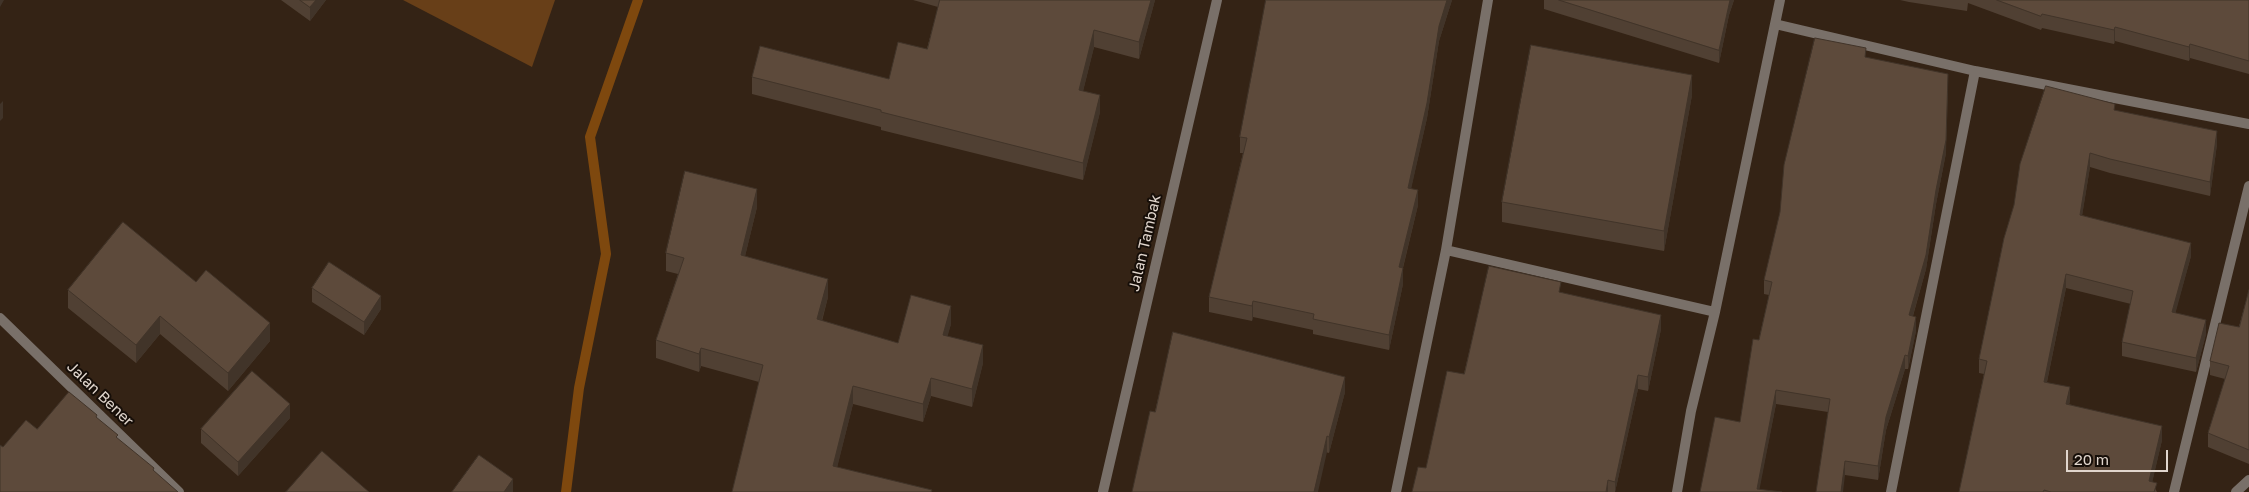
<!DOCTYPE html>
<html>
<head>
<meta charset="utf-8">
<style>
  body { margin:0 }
  #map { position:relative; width:2249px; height:492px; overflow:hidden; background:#342315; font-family:"Golos Text",sans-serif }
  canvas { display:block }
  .scale { position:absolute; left:2066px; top:450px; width:102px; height:22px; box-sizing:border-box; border:2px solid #e1d6cd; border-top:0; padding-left:6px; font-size:15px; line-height:18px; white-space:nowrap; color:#e1d6cd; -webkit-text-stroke:4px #160e08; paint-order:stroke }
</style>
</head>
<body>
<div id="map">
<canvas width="2249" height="492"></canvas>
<div class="scale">20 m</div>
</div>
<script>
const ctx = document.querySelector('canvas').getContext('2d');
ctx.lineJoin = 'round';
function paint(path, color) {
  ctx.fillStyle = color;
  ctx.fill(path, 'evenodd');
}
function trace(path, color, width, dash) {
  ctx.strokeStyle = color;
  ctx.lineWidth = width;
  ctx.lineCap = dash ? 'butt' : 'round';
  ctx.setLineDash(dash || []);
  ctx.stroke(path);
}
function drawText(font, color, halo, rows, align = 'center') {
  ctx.font = font + ' "Golos Text",sans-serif';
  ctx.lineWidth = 4;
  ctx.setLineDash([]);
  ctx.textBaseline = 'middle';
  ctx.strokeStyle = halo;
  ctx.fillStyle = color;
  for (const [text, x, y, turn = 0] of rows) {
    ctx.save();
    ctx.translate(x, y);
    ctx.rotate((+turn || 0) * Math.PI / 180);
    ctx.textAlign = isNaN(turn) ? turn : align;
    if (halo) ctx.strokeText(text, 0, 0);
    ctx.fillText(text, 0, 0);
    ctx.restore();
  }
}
const green = new Path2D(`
  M403,0h152l-23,67z`);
const stream = new Path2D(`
  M566,492l13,-104 27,-134 -16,-117 48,-137`);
const street = new Path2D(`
  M1775,24l200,47 274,53
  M1446,250l269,62
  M0,318l179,174
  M1103,492l114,-492
  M1396,492l50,-242 42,-250
  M1677,492l14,-81 24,-99 65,-312
  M1891,492l84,-421
  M2174,492l75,-306
  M2236,492l13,-12`);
const wall = new Path2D(`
  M281,0h45l-16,21z
  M913,0h242l-16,59 -45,-12 -11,44 17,21 -17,68 -202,-50v-3l-129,-33v-17l137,2 38,-30 11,-42z
  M1266,0h186l-13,41 -12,77 -16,70 7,17 -15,63v16l-14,66 -76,-16v-4l-60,-13 -1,4 -43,-9v-15l34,-144h-3v-16z
  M1544,0h190l-5,15 -10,48 -175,-54z
  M1900,0h349v74l-59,-16 -1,3 -74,-20 -1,3 -72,-16 -1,2 -73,-27 -1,8 -58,-9z
  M1866,57l80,96 -10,51 -10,65 -13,47 3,15 -8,38h-3l-19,61 -8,50 -33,-5 -17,-63 -52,-8 -17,85 -59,3 40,-70 29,-127 -5,-1v-14z
  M1692,95l-28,156 -162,-29v-20z
  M2115,110l102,34 -7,52 -100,-23 -20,-6 -8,48 109,41 -16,57 31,21 -10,38 -74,-16v-14l9,-38 -65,-16 -19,94 23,19 -1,3 93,36 -10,42 5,10h-198l25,-118 -5,-1v-14l25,-121z
  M757,207l-12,49 83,41 -6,24 76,22 53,-19 -4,12 36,27 -11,44 -41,-11 -8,26 -70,-18 -16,63 95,25h-200l27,-110 -58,-16 -2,6 -43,-14v-18l22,-66 -12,-3v-18z
  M196,282l74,59 -42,50 -68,-57 -24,29 -68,-55v-18z
  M312,288l69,21 -17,26 -52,-33z
  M2249,290v174l-41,-17v-14l17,-54 -15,-4v-14l29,-34z
  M1561,292l100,37 -13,62 -10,-2 -23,103h-203l14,-24 38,-94z
  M1345,392l-16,61 -174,-41z
  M290,418l-52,58 -37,-33v-14z`);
const shadedWall = new Path2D(`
  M0,0h4l-4,7z
  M316,0h10l-16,21v-14z
  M1151,0h4l-16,59v-17z
  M1447,0h5l-13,41 -12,77 -19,85v-15l31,-162z
  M1730,0h4l-5,15 -10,48v-13z
  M2115,27v14l-1,3v-14z
  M1094,30v17l-15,60v-17z
  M2190,44v14l-1,3v-14z
  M1692,75v20l-28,156v-20z
  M1948,88l-2,65 -10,51 -10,65 -17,60v-14z
  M1100,95v17l-17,68v-17z
  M3,101v17l-3,3v-17z
  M2217,131v13l-7,52v-14z
  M2090,153v14l-10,62v-14z
  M757,189v18l-16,66v-18z
  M1418,190v15l-19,78v-16z
  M2191,243v13l-19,70v-14z
  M1403,268v16l-14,66v-15z
  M2066,274v14l-22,108v-14z
  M828,279v18l-11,40v-18z
  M381,296v13l-17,26v-13z
  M1253,301v16l-1,4v-15z
  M951,306v18l-8,29v-18z
  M1661,315v14l-13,62v-14z
  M160,316v18l-24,29v-18z
  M1916,317v14l-8,38v-13z
  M2206,320v14l-10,38v-14z
  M270,323v18l-42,50v-18z
  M983,345v18l-11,44v-18z
  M701,348v18l-2,6v-18z
  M1905,355v14l-19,61 -8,50v-14l8,-49z
  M1638,375v14l-23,103v-10z
  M1345,377v15l-16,61v-16z
  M931,378v18l-8,26v-18z
  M853,386v18l-20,80v-18z
  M2070,387v14l-4,17v-14z
  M1776,390v14l-17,88 -2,-3z
  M290,404v14l-52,58v-14z
  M2162,426v14l-12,52 -1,-11z
  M1327,436v16l-9,40h-4z
  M1845,461v14l-2,17h-2z
  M513,479v13h-9z
  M1608,480v12h-2z`);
const building = new Path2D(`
  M300,0h16l-6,7z
  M940,0h211l-12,42 -45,-12 -15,60 21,5 -17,68 -202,-51v-2l-129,-33 8,-31 129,33 9,-37 29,7z
  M1266,0h181l-8,26 -12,77 -19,85 10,2 -19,77 4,1 -14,67 -76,-16 1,-5 -61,-13 -1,5 -43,-9 38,-159 -7,-1z
  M1559,0h171l-11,50z
  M1997,0h252v61l-59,-17 -1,3 -74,-20 -1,3 -72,-16 -1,2z
  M1815,38l51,10 -1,9 83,17 -2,66 -10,50 -10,65 -17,60 7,2 -8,39 -3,-1 -19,62 -8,49 -33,-5 -4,31h-25l14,-93 -54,-9 -19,99 25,3h-82l15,-75 25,5 13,-83 6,1 13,-58 -8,-2 16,-68 4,-47z
  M1531,45l161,30 -28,156 -162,-29z
  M2046,86l69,18 -1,6 103,21 -7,51 -100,-23 -20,-6 -10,62 111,28 -19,69 34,8 -10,38 -74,-16 11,-51 -67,-17 -22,108 26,5 -4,17 96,22 -13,55 8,2 -3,9h-103l-7,-2 -1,2h-84l28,-131 -8,-2 25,-121 10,-33 6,-41z
  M685,171l72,18 -16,66 87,24 -11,40 81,24 13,-48 40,11 -8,29 40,10 -11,44 -41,-11 -8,26 -70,-18 -20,80 99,24 -1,2h-199l31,-127 -62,-17 -2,6 -43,-14 28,-82 -18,-5z
  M123,222l73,60 10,-12 64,53 -42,50 -68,-57 -24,29 -68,-55z
  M329,262l52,34 -17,26 -52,-34z
  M1489,266l72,16 -2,10 102,23 -13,62 -10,-2 -23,107 -7,-2 -2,12h-194l6,-25 8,1 21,-97 17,3z
  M2249,290v160l-41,-17 21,-67 -19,-5 9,-38 20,4z
  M1173,332l172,45 -16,60 -2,-1 -13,56h-182l18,-81 5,1z
  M252,371l38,33 -52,58 -37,-33z
  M69,392l28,23 -1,2 22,18 -2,2 38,31 -1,2 25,22h-178v-47l3,2 23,-27 11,9z
  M322,451l47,41h-83z
  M479,455l34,24 -9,13h-52z`);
const streetNames = [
  ["Jalan Tambak",1145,243,-77],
  ["Jalan Bener",100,394,44]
];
paint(green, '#683f18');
trace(stream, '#7e480e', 10);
trace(street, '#797069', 10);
paint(wall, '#504033');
paint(shadedWall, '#413429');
paint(building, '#5d4a3b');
trace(building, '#413429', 1);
drawText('15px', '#e1d6cd', '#160e08', streetNames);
</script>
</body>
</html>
